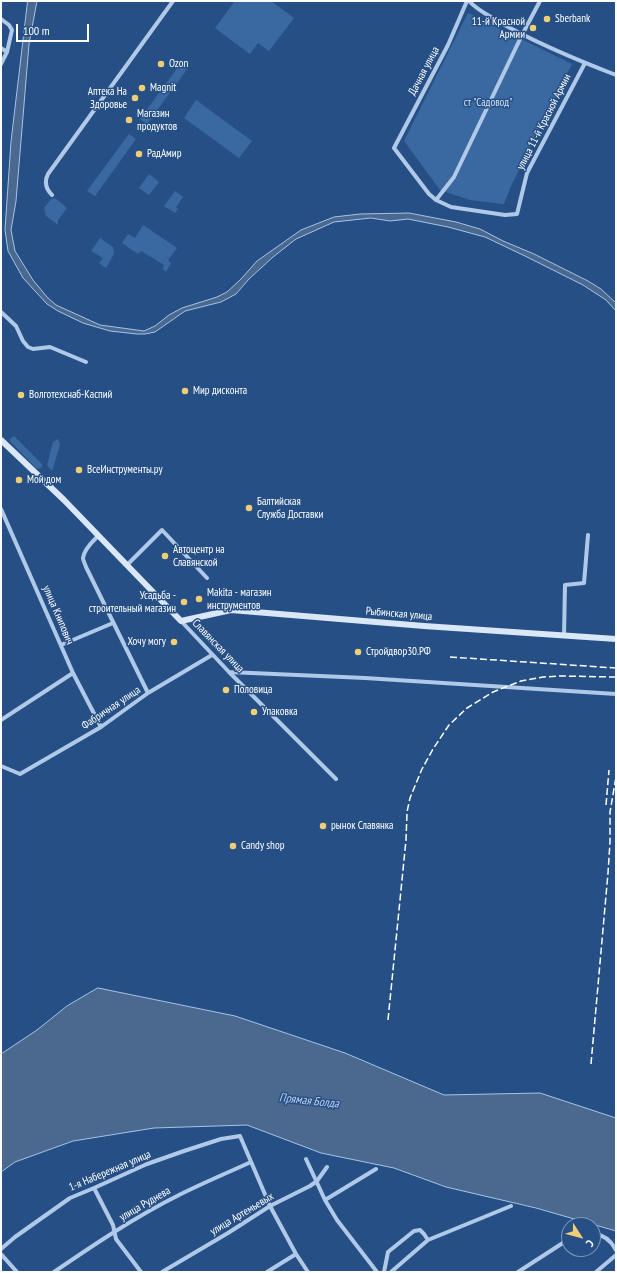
<!DOCTYPE html>
<html>
<head>
<meta charset="utf-8">
<style>
  body { margin:0 }
  #map { position:relative; width:617px; height:1273px; overflow:hidden; background:#265085; font-family:"PT Sans Narrow",sans-serif }
  canvas { display:block }
  .frame { position:absolute; inset:0; border:2px solid #fff; pointer-events:none }
  .north { position:absolute; left:561px; top:1217px; width:40px; height:40px; box-sizing:border-box; background:#265085; border:1px solid #7d96b6; border-radius:50%; rotate:126deg; font-size:11px; font-weight:700; line-height:16px; text-align:center; color:#fff }
  .north::after { content:''; display:block; margin:auto; width:14px; height:18px; background:#f1cd75; clip-path:polygon(50% 0,100% 100%,50% 72%,0 100%) }
  .scale { position:absolute; left:16px; top:24px; width:73px; height:18px; box-sizing:border-box; border:2px solid #fff; border-top:0; padding-left:5px; font-size:12px; line-height:14px; white-space:nowrap; color:#fff; -webkit-text-stroke:3px #265085; paint-order:stroke }
</style>
</head>
<body>
<div id="map">
<canvas width="617" height="1273"></canvas>
<div class="frame"></div>
<div class="north">С</div>
<div class="scale">100 m</div>
</div>
<script>
const ctx = document.querySelector('canvas').getContext('2d');
ctx.lineJoin = 'round';
function paint(path, color) {
  ctx.fillStyle = color;
  ctx.fill(path, 'evenodd');
}
function trace(path, color, width, dash) {
  ctx.strokeStyle = color;
  ctx.lineWidth = width;
  ctx.lineCap = dash ? 'butt' : 'round';
  ctx.setLineDash(dash || []);
  ctx.stroke(path);
}
function drawText(font, color, halo, rows, align = 'center') {
  ctx.font = font + ' "PT Sans Narrow",sans-serif';
  ctx.lineWidth = 3;
  ctx.setLineDash([]);
  ctx.textBaseline = 'middle';
  ctx.strokeStyle = halo;
  ctx.fillStyle = color;
  for (const [text, x, y, turn = 0] of rows) {
    ctx.save();
    ctx.translate(x, y);
    ctx.rotate((+turn || 0) * Math.PI / 180);
    ctx.textAlign = isNaN(turn) ? turn : align;
    if (halo) ctx.strokeText(text, 0, 0);
    ctx.fillText(text, 0, 0);
    ctx.restore();
  }
}
const green = new Path2D(`
  M235,1h36l23,17 -25,33 -11,-8 -8,11 -35,-26z
  M468,13l104,51 -61,122 -7,18 -34,-4 -30,-10 -36,-49z
  M181,63l7,5 -41,56 -7,-5z
  M196,100l56,41 -13,17 -55,-40z
  M129,134l7,5 -41,57 -8,-5z
  M149,174l10,8 -10,13 -10,-7z
  M175,191l8,6 -7,10 2,2 -3,4 -11,-7z
  M55,198l12,10 -9,12v5l-12,-9 -2,-8 7,-9z
  M143,225l34,23 -9,12 3,3 -5,9 -3,-3 1,-4 -23,-14 -3,3 -16,-11 6,-9 7,4z
  M100,238l13,9 1,7 -8,14 -7,-5 4,-5 -12,-7z
  M14,436l28,28v3l-4,2 -2,-1 -26,-27v-2z
  M58,439l2,6 -8,26 -5,-6 6,-23z`);
const water = new Path2D(`
  M28,1h9l-8,43 -13,157 -5,29 4,21 18,29 14,17 9,8 44,20 44,6 11,-5 14,-11 13,-7 35,-11 10,-5 14,-13 16,-18 44,-31 33,-13 26,-3 49,-1 47,9 24,7 23,12 31,13 54,27 13,8 15,14v8l-10,-11 -23,-15 -58,-29 -40,-19 -37,-10 -40,-8 -18,2 -19,-3 -37,4 -38,17 -23,18 -24,22 -13,15 -15,8 -36,9 -30,21 -10,2h-8l-27,-3 -27,-8 -25,-12 -11,-7 -24,-26 -15,-27 -3,-21 6,-88z
  M98,988l137,28 110,37 99,42 96,-2 76,25v113l-80,-23 -90,-21 -52,-19 -73,-15 -74,-28 -93,3 -81,13 -58,21 -14,10v-118l36,-24 30,-24z`);
const minor = new Path2D(`
  M467,1l-19,44 -54,103 35,46 7,6 15,7 54,8 12,-1 10,-41 58,-110
  M469,1c9,10 21,15 32,22 37,21 76,37 115,52
  M1,19l8,6 3,5 -5,22
  M1,48l6,4 -6,12
  M52,195c-6,-6 -8,-13 -4,-21l125,-173
  M436,200l18,-23 68,-142 18,-34
  M1,312l15,14 7,15 5,6 5,2 17,-2 36,15
  M1,509l72,164 28,54
  M98,536c-5,5 -14,13 -15,22 0,2 2,6 3,9l62,126
  M127,565l35,-35 45,48
  M181,621l48,51 107,107
  M564,636l1,-51 19,-2 4,-48
  M61,645l52,-22
  M229,672l136,6 251,16
  M1,720l72,-47
  M1,766l19,8 81,-47 47,-34 64,-38
  M306,1159l19,41 12,20 40,52
  M94,1188l19,37 3,14 25,33
  M325,1200l51,-31
  M593,1233c11,2 18,7 23,17
  M1,1249l14,-12 55,-39 24,-10 53,-24 37,-13 37,-12 19,-3 30,70 26,48 12,18
  M1,1254l16,18
  M54,1272c41,-28 81,-55 125,-77 24,-12 48,-22 72,-33
  M162,1272l66,-39 42,-27 40,-20 7,-5 10,-14
  M267,1272l29,-18
  M384,1272l4,-20 26,-21 6,-1 4,4 4,6
  M391,1272l37,-32 83,-34
  M518,1272l51,-33
  M596,1272l20,-17`);
const secondary = new Path2D(`
  M1,440l63,60 117,121 50,-11 193,16 192,13`);
const rail = new Path2D(`
  M450,657l166,11
  M606,805l3,-35
  M388,1020l18,-180 1,-28 3,-14 12,-29 11,-20 16,-24 18,-17 26,-16 28,-11 22,-4 16,-1 57,1
  M591,1064l17,-191 2,-31v-30l6,-35`);
const markers = [
  [547,19,4,"#f1cd75"],
  [533,28,4,"#f1cd75"],
  [161,64,4,"#f1cd75"],
  [142,88,4,"#f1cd75"],
  [135,98,4,"#f1cd75"],
  [129,120,4,"#f1cd75"],
  [139,154,4,"#f1cd75"],
  [185,391,4,"#f1cd75"],
  [21,395,4,"#f1cd75"],
  [79,470,4,"#f1cd75"],
  [19,480,4,"#f1cd75"],
  [249,508,4,"#f1cd75"],
  [165,556,4,"#f1cd75"],
  [199,599,4,"#f1cd75"],
  [184,602,4,"#f1cd75"],
  [174,642,4,"#f1cd75"],
  [358,652,4,"#f1cd75"],
  [226,690,4,"#f1cd75"],
  [254,712,4,"#f1cd75"],
  [323,826,4,"#f1cd75"],
  [233,846,4,"#f1cd75"]
];
const poiNames = [
  ["Sberbank",555,19],
  ["11-й Красной",525,22,"right"],
  ["Армии",525,35,"right"],
  ["Ozon",169,64],
  ["Magnit",150,88],
  ["Аптека На",127,92,"right"],
  ["Здоровье",127,105,"right"],
  ["Магазин",137,114],
  ["продуктов",137,127],
  ["РадАмир",147,154],
  ["Мир дисконта",193,391],
  ["Волготехснаб-Каспий",29,395],
  ["ВсеИнструменты.ру",87,470],
  ["Мой дом",27,480],
  ["Балтийская",257,502],
  ["Служба Доставки",257,515],
  ["Автоцентр на",173,550],
  ["Славянской",173,563],
  ["Makita - магазин",207,593],
  ["инструментов",207,606],
  ["Усадьба -",176,596,"right"],
  ["строительный магазин",176,609,"right"],
  ["Хочу могу",166,642,"right"],
  ["Стройдвор30.РФ",366,652],
  ["Половица",234,690],
  ["Упаковка",262,712],
  ["рынок Славянка",331,826],
  ["Candy shop",241,846]
];
const streetNames = [
  ["Дачная улица",424,71,-62],
  ["улица 11-й Красной Армии",544,122,-63],
  ["Рыбинская улица",399,614,5],
  ["улица Книпович",58,615,67],
  ["Славянская улица",218,646,46],
  ["Фабричная улица",111,708,-34],
  ["1-я Набережная улица",110,1171,-23],
  ["улица Руднева",145,1204,-30],
  ["улица Артемьевых",242,1214,-31]
];
const parkNames = [
  ["ст \"Садовод\"",488,103]
];
const waterNames = [
  ["Прямая Болда",309,1101,6]
];
paint(green, '#3a69a2');
paint(water, '#4b698f');
trace(water, '#a5c4e9', 1);
trace(minor, '#b0c9e8', 4);
trace(secondary, '#dae7f7', 6);
trace(rail, '#fff', 1.5, [7, 3]);
for (const [x, y, r, color] of markers) {
  const dot = new Path2D();
  dot.arc(x, y, r, 0, 2 * Math.PI);
  ctx.fillStyle = color;
  ctx.fill(dot);
  trace(dot, '#265085', 1.5);
}
drawText('11px', '#fff', '#265085', poiNames, 'left');
drawText('11px', '#fff', '#265085', streetNames);
drawText('11px', '#d4e3f6', '#265085', parkNames);
drawText('italic 12px', '#bcd3ef', '#265085', waterNames);
</script>
</body>
</html>
